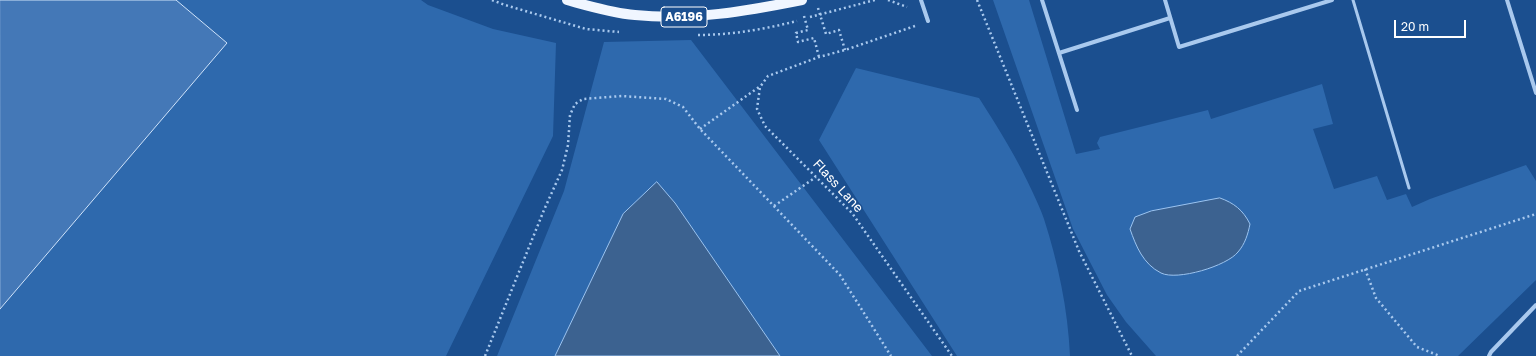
<!DOCTYPE html>
<html>
<head>
<meta charset="utf-8">
<style>
  body { margin:0 }
  #map { position:relative; width:1536px; height:356px; overflow:hidden; background:#1b4f8f; font-family:"Golos Text",sans-serif }
  canvas { display:block }
  .scale { position:absolute; left:1394px; top:20px; width:72px; height:18px; box-sizing:border-box; border:2px solid #fff; border-top:0; padding-left:5px; font-size:12px; line-height:14px; white-space:nowrap; color:#fff; -webkit-text-stroke:3px #1b4f8f; paint-order:stroke }
</style>
</head>
<body>
<div id="map">
<canvas width="1536" height="356"></canvas>
<div class="scale">20 m</div>
</div>
<script>
const ctx = document.querySelector('canvas').getContext('2d');
ctx.lineJoin = 'round';
function paint(path, color) {
  ctx.fillStyle = color;
  ctx.fill(path, 'evenodd');
}
function trace(path, color, width, dash) {
  ctx.strokeStyle = color;
  ctx.lineWidth = width;
  ctx.lineCap = dash ? 'butt' : 'round';
  ctx.setLineDash(dash || []);
  ctx.stroke(path);
}
function drawText(font, color, halo, rows, align = 'center') {
  ctx.font = font + ' "Golos Text",sans-serif';
  ctx.lineWidth = 3;
  ctx.setLineDash([]);
  ctx.textBaseline = 'middle';
  ctx.strokeStyle = halo;
  ctx.fillStyle = color;
  for (const [text, x, y, turn = 0] of rows) {
    ctx.save();
    ctx.translate(x, y);
    ctx.rotate((+turn || 0) * Math.PI / 180);
    ctx.textAlign = isNaN(turn) ? turn : align;
    if (halo) ctx.strokeText(text, 0, 0);
    ctx.fillText(text, 0, 0);
    ctx.restore();
  }
}
const green = new Path2D(`
  M0,0h421l7,5 65,24 63,14 -3,93 -107,220h-446z
  M993,0h36l47,154 24,-5 -3,-6 3,-6 108,-27 3,9 111,-35 11,40 -20,5 21,60 43,-13 10,24 19,-6 6,13 18,-8 96,-34 10,16v99l-78,76h-302l-30,-34 -19,-27 -34,-66zM1197,203l29,58 -28,11 -15,3 -32,-64z
  M691,40l241,316h-152l-105,-153 -18,-21 -34,32 -68,142h-58l67,-165 40,-149z
  M856,68l123,30c20,31 39,62 54,95 4,9 8,17 11,26 14,44 24,90 26,137h-113l-138,-216z`);
const water = new Path2D(`
  M657,182l18,21 105,153h-225l68,-142z
  M1220,198c14,5 23,12 30,26 -2,10 -5,20 -12,28 -11,14 -61,29 -77,21 -18,-9 -25,-27 -31,-44l5,-12 16,-6z`);
const building = new Path2D(`
  M0,0h176l51,43 -227,266z`);
const path = new Path2D(`
  M492,0l13,5 81,24 33,3
  M888,0l19,7
  M977,0l102,251 53,105
  M818,8l8,26 13,-4 6,20
  M804,16l4,14 -12,3 2,9 16,-4 5,19
  M810,17l65,-17
  M915,26l-70,24 -26,7 -51,19 -8,11 -3,22 8,17 87,87 100,143
  M698,35c34,0 67,-6 99,-14
  M700,129l59,-42
  M774,206l42,-29
  M1365,269l11,29 41,49 23,9
  M485,356l59,-146 18,-40 6,-25 2,-30 5,-11 8,-5 39,-3 44,3 17,8 17,22 140,146 51,81
  M1237,356l62,-65 237,-77`);
const lane = new Path2D(`
  M1353,0l56,188`);
const street = new Path2D(`
  M921,0l7,21
  M1042,0l35,110
  M1165,0l14,47 153,-47
  M1507,0l29,93
  M1059,53l111,-35
  M1489,356l2,-4 45,-47`);
const primary = new Path2D(`
  M567,0c22,6 45,13 68,15 56,6 112,-4 167,-15`);
const shields = [
  [684,17,46]
];
const shieldNames = [
  ["A6196",684,17]
];
const streetNames = [
  ["Flass Lane",838,186,47]
];
paint(green, '#2e69ad');
paint(water, '#3c6290');
trace(water, '#9cc4f0', 1);
paint(building, '#4478b7');
trace(building, '#cfe3fa', 1);
trace(path, '#a9c9ee', 2.5, [2, 3]);
trace(lane, '#a9c9ee', 3);
trace(street, '#a9c9ee', 4);
trace(primary, '#f0f6ff', 10);
for (const [x, y, w] of shields) {
  const box = new Path2D();
  box.roundRect(x - w / 2, y - 10, w, 20, 3);
  ctx.fillStyle = '#1b4f8f';
  ctx.fill(box);
  trace(box, '#fff', 1);
}
drawText('bold 12px', '#fff', null, shieldNames);
drawText('13px', '#fff', '#1b4f8f', streetNames);
</script>
</body>
</html>
